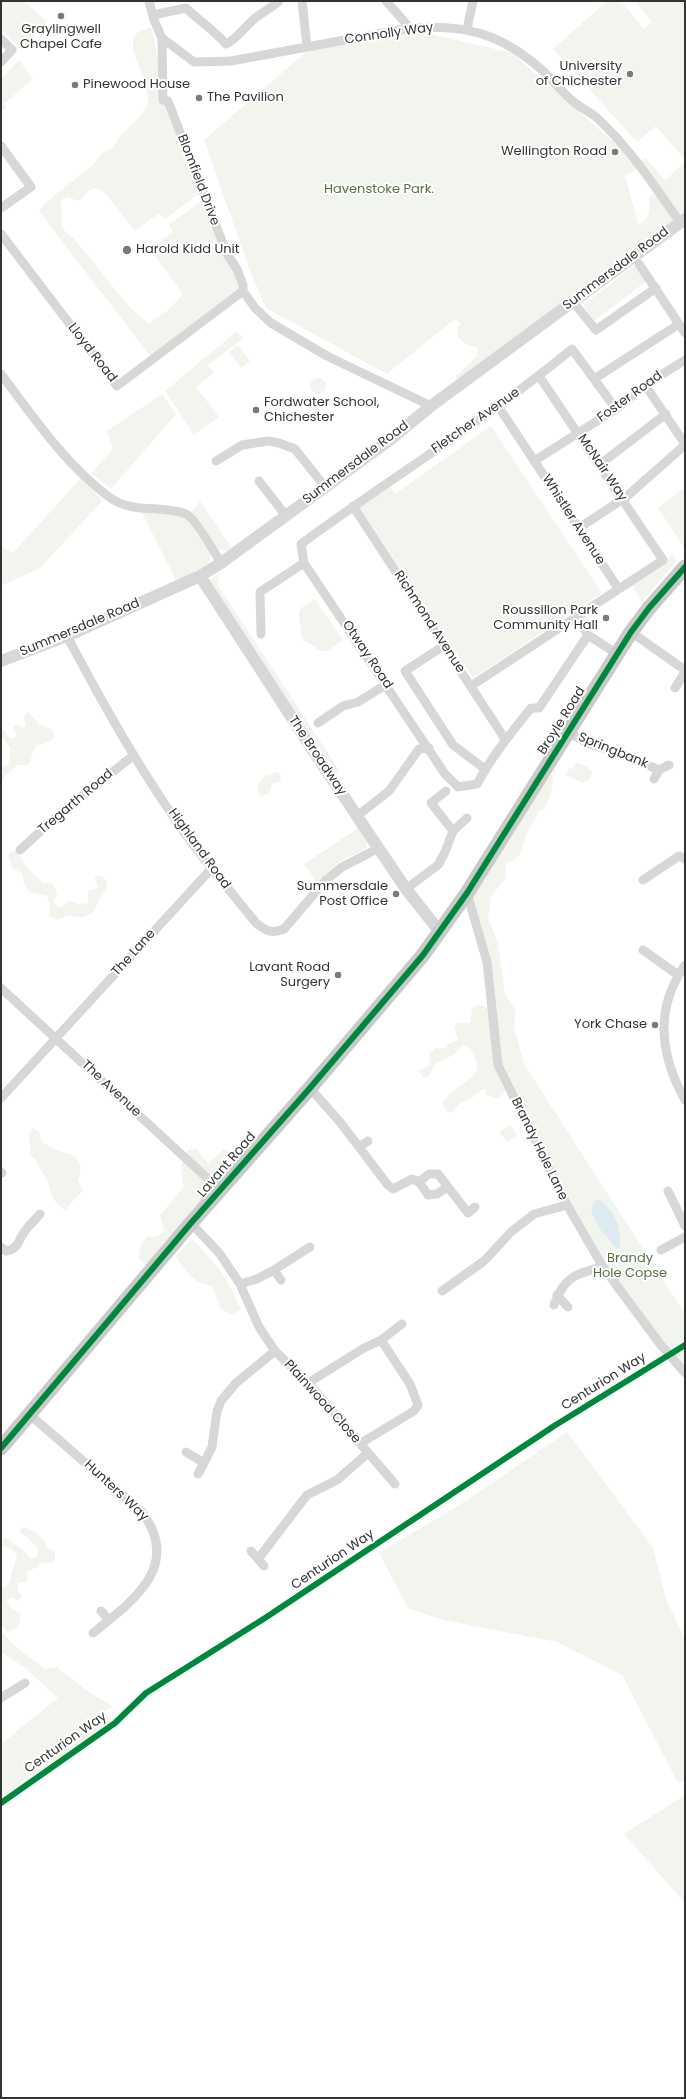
<!DOCTYPE html>
<html>
<head>
<meta charset="utf-8">
<style>
  body { margin:0 }
  #map { position:relative; width:686px; height:2099px; overflow:hidden; background:#fff; font-family:Poppins,sans-serif }
  canvas { display:block }
  .frame { position:absolute; inset:0; border:2px solid #333; pointer-events:none }
</style>
</head>
<body>
<div id="map">
<canvas width="686" height="2099"></canvas>
<div class="frame"></div>
</div>
<script>
const ctx = document.querySelector('canvas').getContext('2d');
ctx.lineJoin = 'round';
function paint(path, color) {
  ctx.fillStyle = color;
  ctx.fill(path, 'evenodd');
}
function trace(path, color, width, dash) {
  ctx.strokeStyle = color;
  ctx.lineWidth = width;
  ctx.lineCap = dash ? 'butt' : 'round';
  ctx.setLineDash(dash || []);
  ctx.stroke(path);
}
function drawText(font, color, halo, rows, align = 'center') {
  ctx.font = font + ' Poppins,sans-serif';
  ctx.lineWidth = 4;
  ctx.setLineDash([]);
  ctx.textBaseline = 'middle';
  ctx.strokeStyle = halo;
  ctx.fillStyle = color;
  for (const [text, x, y, turn = 0] of rows) {
    ctx.save();
    ctx.translate(x, y);
    ctx.rotate((+turn || 0) * Math.PI / 180);
    ctx.textAlign = isNaN(turn) ? turn : align;
    if (halo) ctx.strokeText(text, 0, 0);
    ctx.fillText(text, 0, 0);
    ctx.restore();
  }
}
const green = new Path2D(`
  M1,1h23l23,21 -26,27 -20,-20z
  M607,1h14l23,28 8,-7 -17,-21h50v159l-29,-34 -19,16 -84,-93z
  M151,27l20,87 35,78 -9,3 -32,24 -6,-6 -24,18 -31,-39 -9,-4 -7,3 -9,10 -12,-4 -6,4 1,27c33,28 53,70 87,96l19,-14 15,-16 -33,-44 23,-18 -4,-7 39,-29 33,91 -91,69 -111,-145 6,-8 47,-37 10,-13 10,-4 9,-14 21,-20 6,-11 -1,-17 -14,-36v-12l4,-6z
  M418,31l94,22 130,114 -17,8 13,49c12,-3 12,-16 11,-26l9,-8 21,28 -222,165 -1,-7 21,-20v-8l-11,-4 -9,-8 1,-10 3,-2 -6,-5 -68,55 -121,-66 -17,-40 -45,-128 103,-89z
  M19,60l14,19 -29,25 3,4 -6,4v-33z
  M645,158l20,22 20,-18v52l-3,2 -41,-54z
  M636,264l12,16 -54,41 -11,-16z
  M237,331l6,8 -35,26 6,8 -18,14 23,30 -25,18 -29,-44z
  M238,345l12,16 -9,7 -12,-16z
  M310 386a8 8 0 1 1 16 0a8 8 0 1 1-16 0Z
  M162,394l14,20 -65,75 -20,-16 22,-24 -6,-18z
  M491,426l111,167 -129,85 -113,-170 30,-22 5,8z
  M80,479l23,21 -63,68 -39,18v-40l12,7z
  M682,489l3,3v57l-27,-41z
  M200,501l32,47 -6,3 -9,-2 -26,-36z
  M142,513l27,1 17,4 25,36 -2,9 -32,19z
  M673,555l4,6 -35,41 -12,-20z
  M220,573l-2,9 1,5 120,183 -2,4 -127,-189 1,-6z
  M315,599l28,41 -16,11h-6l-18,-11 -2,-5 -2,-22 2,-5z
  M28,712l11,12 13,6 2,8c-8,7 -12,5 -18,9 -4,4 -4,13 -8,18h-10l-13,11 -4,6v-15l8,-3 1,-17 -9,-11v-10l7,10 5,3 4,-3 -4,-9 4,-3 5,4 4,-3 -2,-9z
  M578,762l2,2 6,1 6,7 -2,7 -7,4 -17,-8 3,-7 4,1z
  M275,772l5,1 1,8 -9,3c-2,8 -3,11 -11,12 -7,-8 -2,-12 3,-20l7,-1z
  M546,772l7,4c0,12 -3,21 -9,33l-5,2c-3,8 -7,13 -11,20 -8,13 -2,28 -22,32l-1,16 -14,18 -3,20 10,27 7,50 11,17 -2,15 10,38 161,250v56l-80,-105 -33,-59 -69,-141 -3,-3 -10,-99 -21,-67z
  M361,826l8,12 -3,10 -27,14 -22,20 -13,-18z
  M12,851h4l14,20 13,12h8l7,10 -5,9 7,6 9,-7 9,3 10,-1v-12l8,-2 2,-3 -4,-10h7l6,6v8l-6,4c-5,18 -12,28 -32,21l-12,5 -6,-2 -2,-4 1,-8 -3,-10c-21,-4 -20,-2 -25,-23l-9,-4 -5,-13z
  M478,1005l10,3 6,58 11,24 -2,5 -7,3 -10,-3 -1,-5 -2,-1 -11,9 -11,4 -10,11 -5,-2 -4,-8c9,-13 25,-19 35,-32 -1,-12 -3,-20 -13,-26l-11,10 -18,9 -6,12 -6,2 -4,-7 11,-6 -1,-12 7,-5 7,1 3,-4 12,-5 -4,-14 4,-3h12l2,-15z
  M510,1125l7,10 -10,7 -8,-10z
  M33,1128l6,4 3,10 14,8 19,6 6,12 -3,12 5,10 -18,20c-18,-13 -11,-16 -19,-32 -3,-7 -8,-11 -11,-19l-5,-3 1,-7 -3,-15z
  M196,1148l12,16 16,-15 10,6 1,12 -87,100 -10,-9 3,-14 7,-8 7,1 9,-5 -4,-17 23,-27 -2,-22 7,-16z
  M192,1239c22,22 37,41 49,71l-10,4 -10,-5 -9,-23c-18,-3 -27,-15 -36,-30z
  M567,1432l86,116 13,51 19,40v141l-7,3 -56,-108 -65,-33 -114,-22 -35,-12 -29,-55 82,-49z
  M23,1527c12,3 20,9 25,21l7,4v8l-4,4 -10,-2 -4,5 -10,5 1,7 -3,3h-6l-2,5 5,11 -5,3 -4,-4 -7,3 7,10 7,3 -1,5 2,2 -3,7 -10,6 -7,-9v-35l9,-7c0,-9 5,-17 7,-27l-8,-7 -7,-2 1,-8h4l17,13 7,8 6,-3 1,-7 -11,-12 -6,-3 -1,-4z
  M1,1631l17,18 27,20 12,-2 29,23 26,16 -8,6 8,9 -111,78v-55l57,-46 -33,-30 -24,-16z
  M685,1795v108l-61,-69z`);
const water = new Path2D(`
  M601,1200c15,16 20,25 19,47l-3,2 -18,-21 -8,-17 4,-10z`);
const minor = new Path2D(`
  M149,1l5,19 8,18 32,24 37,-1 179,-33c55,-4 90,5 132,42 11,10 20,23 32,32 7,6 16,10 23,16 33,30 57,68 83,104
  M302,1l5,46
  M386,1l24,27
  M153,15l33,-7c13,13 28,22 40,36 13,-6 20,-20 32,-28 7,-5 14,-9 21,-15
  M467,29l6,-28
  M162,38l1,62 5,1 59,153 10,15 6,16v6l12,17 16,15 56,33 104,50
  M1,39l11,11 -11,12
  M1,146l30,41 -30,21
  M1,234l116,152 126,-95
  M639,264l46,69
  M578,308l18,22 60,-42
  M1,374c33,44 64,90 108,123 25,18 52,7 77,17 9,4 29,39 35,49
  M594,379l85,-55
  M645,385l40,59
  M498,406l120,182
  M216,461l26,-16 26,-4 11,2 16,6 30,38
  M534,461l82,-52 29,-24 40,-25
  M599,465l67,-51
  M259,481l27,35
  M353,506l152,233
  M579,528l47,-31 59,-52
  M575,616l13,19 29,19
  M631,632l54,38
  M261,634l-1,-42 44,-29
  M588,635l-49,73h-8c-20,25 -39,48 -54,76l-19,3 -13,-13 -141,-211 -3,-19c90,-66 185,-124 271,-195l44,60
  M67,636c38,72 79,145 128,211 20,26 41,51 61,76 10,8 16,11 28,6l42,-49 16,-13 37,-19
  M445,645l-40,26 48,74 32,24
  M471,686l192,-126 -124,-184
  M675,688l10,-16
  M318,723l25,-17 15,-4 29,-18
  M568,732l21,12 30,9 40,17
  M654,779l5,-9 10,-5
  M357,816l32,-25 30,-42 10,-1
  M453,831l14,-13
  M20,850l36,-33 78,-62
  M643,880l36,-24 6,3
  M406,889l32,-24 7,-13 8,-21 -22,-28 15,-12
  M467,893l20,69 11,103 69,140 36,62 57,77 25,29
  M643,950l35,25
  M685,965c-31,44 -25,90 0,135
  M1,988l219,202
  M310,1088l30,34 47,62 6,5 19,-10 7,3 10,-8h9l30,39 7,-6
  M1,1098l211,-230
  M359,1147l9,-6
  M1,1172l1,1
  M419,1182l9,13 9,-1 10,-7
  M668,1191l17,35
  M191,1223l29,31 20,30 17,-5 17,-9 7,10
  M1,1247l5,4c13,-2 12,-11 19,-20 4,-6 10,-11 15,-17
  M661,1250l24,-13
  M274,1270l36,-23
  M240,1284l19,43 16,24 33,32 87,101
  M442,1291l42,-30 27,-29 23,-18 33,-9
  M557,1295l11,12
  M554,1305c10,-28 22,-32 49,-38
  M308,1383l56,-35 17,-8
  M29,1414l113,98c40,54 -8,88 -49,121
  M361,1443l53,-32 4,-6 -8,-21 -29,-44 21,-16
  M186,1452l18,11 8,-16 5,-36 4,-10 15,-18 39,-32
  M198,1474l6,-11
  M251,1551l13,15
  M258,1559l49,-64 30,-15 31,-27
  M101,1611l8,9
  M1,1698l24,-15`);
const tertiary = new Path2D(`
  M200,576l116,179 90,134 34,43
  M1,661l66,-25 133,-60 21,-13 166,-121 44,-36 254,-187`);
const primary = new Path2D(`
  M1,1448l190,-225 119,-135 113,-133 44,-62 164,-261 18,-24 36,-41`);
const cycleway = new Path2D(`
  M1,1448l190,-225 119,-135 113,-133 44,-62 164,-261 18,-24 36,-41
  M1,1803l114,-80 31,-30 119,-75 289,-192 131,-81`);
const markers = [
  [61,16,4,"#7a7a7a"],
  [630,74,4,"#7a7a7a"],
  [75,85,4,"#7a7a7a"],
  [199,98,4,"#7a7a7a"],
  [615,152,4,"#7a7a7a"],
  [127,250,5,"#7a7a7a"],
  [256,410,4,"#7a7a7a"],
  [606,618,4,"#7a7a7a"],
  [396,894,4,"#7a7a7a"],
  [338,975,4,"#7a7a7a"],
  [655,1025,4,"#7a7a7a"]
];
const poiNames = [
  ["Graylingwell",61,30,"center"],
  ["Chapel Cafe",61,45,"center"],
  ["University",622,67],
  ["of Chichester",622,82],
  ["Pinewood House",83,85,"left"],
  ["The Pavilion",207,98,"left"],
  ["Wellington Road",607,152],
  ["Harold Kidd Unit",136,250,"left"],
  ["Fordwater School,",264,403,"left"],
  ["Chichester",264,418,"left"],
  ["Roussillon Park",598,611],
  ["Community Hall",598,626],
  ["Summersdale",388,887],
  ["Post Office",388,902],
  ["Lavant Road",330,968],
  ["Surgery",330,983],
  ["York Chase",647,1025]
];
const streetNames = [
  ["Connolly Way",389,34,-8],
  ["Blomfield Drive",198,180,69],
  ["Summersdale Road",616,269,-37],
  ["Lloyd Road",92,353,52],
  ["Foster Road",630,397,-36],
  ["Fletcher Avenue",476,421,-35],
  ["Summersdale Road",356,463,-37],
  ["McNair Way",602,468,56],
  ["Whistler Avenue",573,520,57],
  ["Richmond Avenue",429,622,57],
  ["Summersdale Road",80,628,-23],
  ["Otway Road",367,655,56],
  ["Broyle Road",562,721,-58],
  ["Springbank",613,751,22],
  ["The Broadway",317,756,56],
  ["Tregarth Road",76,802,-40],
  ["Highland Road",199,849,54],
  ["The Lane",134,953,-48],
  ["The Avenue",111,1089,43],
  ["Brandy Hole Lane",539,1149,64],
  ["Lavant Road",227,1165,-49],
  ["Centurion Way",604,1382,-32],
  ["Plainwood Close",322,1402,48],
  ["Hunters Way",116,1491,43],
  ["Centurion Way",333,1560,-34],
  ["Centurion Way",66,1743,-35]
];
const parkNames = [
  ["Havenstoke Park.",379,190],
  ["Brandy",630,1259],
  ["Hole Copse",630,1274]
];
paint(green, '#f1f5ed');
paint(water, '#ddebf3');
trace(minor, '#d7d7d7', 9);
trace(tertiary, '#d7d7d7', 12);
trace(primary, '#cacaca', 15);
trace(cycleway, '#00873e', 6);
for (const [x, y, r, color] of markers) {
  const dot = new Path2D();
  dot.arc(x, y, r, 0, 2 * Math.PI);
  ctx.fillStyle = color;
  ctx.fill(dot);
  trace(dot, '#fff', 1.5);
}
drawText('13px', '#333', '#fff', poiNames, 'right');
drawText('13px', '#333', '#fff', streetNames);
drawText('13px', '#56703f', '#fff', parkNames);
</script>
</body>
</html>
